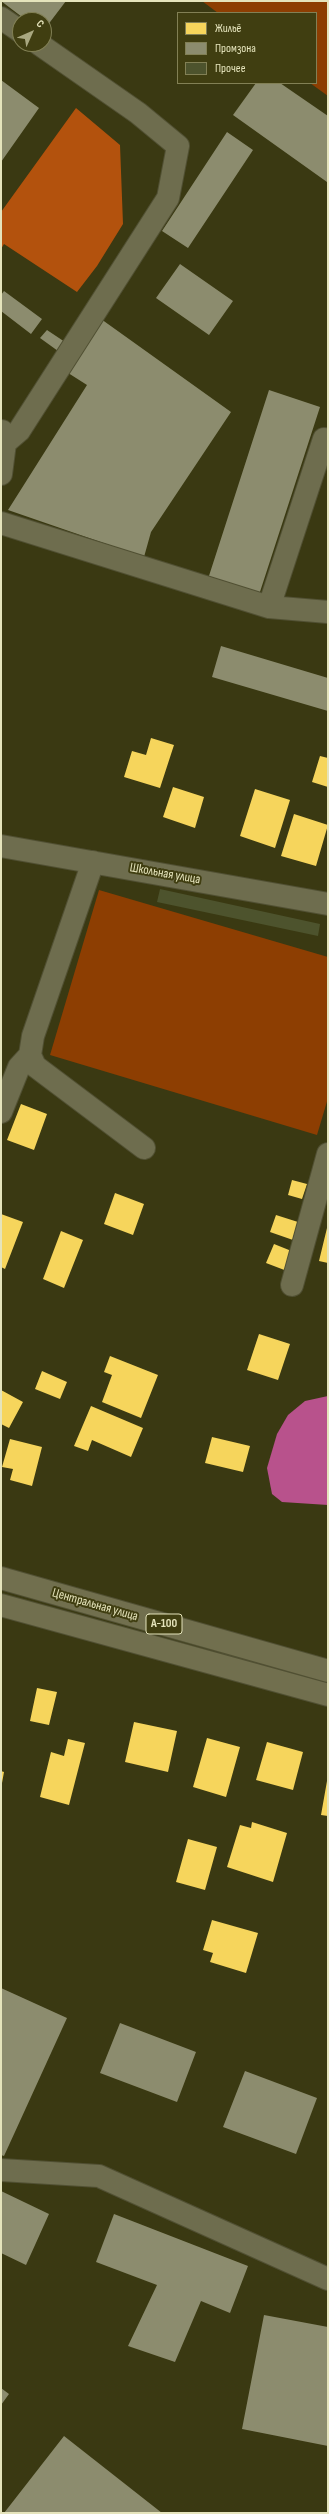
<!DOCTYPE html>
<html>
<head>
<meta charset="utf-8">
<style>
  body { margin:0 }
  #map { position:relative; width:329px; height:2514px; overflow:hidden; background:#3a3912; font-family:"Sofia Sans Condensed",sans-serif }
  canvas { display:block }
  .frame { position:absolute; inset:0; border:2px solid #e5e4bc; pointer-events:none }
  .legend { position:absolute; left:177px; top:12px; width:140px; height:72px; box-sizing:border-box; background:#403e11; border:1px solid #828055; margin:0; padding:5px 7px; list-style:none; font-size:12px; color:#e5e4bc }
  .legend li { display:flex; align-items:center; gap:8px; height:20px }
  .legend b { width:20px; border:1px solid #828055 }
  .north { position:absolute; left:12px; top:12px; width:40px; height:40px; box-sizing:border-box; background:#403e11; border:1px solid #828055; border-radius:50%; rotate:45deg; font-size:11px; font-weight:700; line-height:16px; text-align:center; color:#e5e4bc }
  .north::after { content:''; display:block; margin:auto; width:14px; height:18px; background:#a9a880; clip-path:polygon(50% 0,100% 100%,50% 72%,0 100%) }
</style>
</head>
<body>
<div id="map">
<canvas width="329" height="2514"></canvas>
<div class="frame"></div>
<ul class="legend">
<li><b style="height:11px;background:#f6d55c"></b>Жильё</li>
<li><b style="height:11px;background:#8c8c6e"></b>Промзона</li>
<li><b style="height:11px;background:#4d532d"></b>Прочее</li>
</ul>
<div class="north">С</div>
</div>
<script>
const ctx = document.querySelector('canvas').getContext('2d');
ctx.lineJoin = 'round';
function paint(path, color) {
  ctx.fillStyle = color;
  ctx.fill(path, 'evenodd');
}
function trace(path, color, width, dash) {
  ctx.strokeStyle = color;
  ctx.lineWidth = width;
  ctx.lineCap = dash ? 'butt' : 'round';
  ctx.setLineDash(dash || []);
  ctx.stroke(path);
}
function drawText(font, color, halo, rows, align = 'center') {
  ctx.font = font + ' "Sofia Sans Condensed",sans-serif';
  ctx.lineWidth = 4;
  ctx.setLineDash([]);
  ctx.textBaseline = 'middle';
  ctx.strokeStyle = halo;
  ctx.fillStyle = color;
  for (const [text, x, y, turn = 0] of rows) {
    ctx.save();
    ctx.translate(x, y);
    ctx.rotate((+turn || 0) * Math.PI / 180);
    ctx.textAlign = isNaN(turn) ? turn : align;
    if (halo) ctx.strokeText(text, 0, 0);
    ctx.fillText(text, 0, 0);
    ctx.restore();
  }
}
const green = new Path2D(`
  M202,1h126v95l-18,-13h6v-70h-98z
  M99,890l229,67v141l-11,37 -267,-80z`);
const forest = new Path2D(`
  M76,108l44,37 3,79 -26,42 -20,26 -73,-48 -3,5v-37z`);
const water = new Path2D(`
  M328,1396v109l-46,-3 -10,-8 -5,-26 10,-34 11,-19 17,-14z`);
const homes = new Path2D(`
  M151,738l23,7 -14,43 -36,-11 8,-26 14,4z
  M320,756l8,2v29l-16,-5z
  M173,787l31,10 -9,31 -32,-11z
  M255,789l35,11 -15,48 -35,-12z
  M294,814l34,11 -12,41 -35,-10z
  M21,1104l26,10 -13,36 -27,-10z
  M292,1180l15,4 -5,15 -14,-4z
  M115,1193l29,11 -11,31 -29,-11z
  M1,1214l22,8 -18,47 -4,-2z
  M276,1215l22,7 -5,18 -23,-8z
  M327,1228h1v35l-9,-2z
  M61,1231l22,9 -19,48 -21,-9z
  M274,1244l20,8 -7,19 -21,-8z
  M259,1334l31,10 -12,36 -31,-10z
  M110,1356l48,19 -17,43 -39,-16 10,-27 -8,-3z
  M42,1371l25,11 -7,17 -25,-10z
  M1,1390l22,12 -14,26 -8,-4z
  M91,1406l52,22 -12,29 -39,-17 -4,11 -14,-5z
  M212,1437l38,9 -7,26 -38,-9z
  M10,1439l32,8 -10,39 -22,-6 3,-11 -11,-2z
  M37,1688l20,4 -8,33 -19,-4z
  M134,1722l43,9 -9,41 -43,-10z
  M207,1738l33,9 -14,50 -33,-10z
  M68,1739l17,4 -16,62 -29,-8 11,-45 13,4z
  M267,1742l36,10 -10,38 -37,-10z
  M1,1771l3,1 -2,11h-1z
  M327,1781h1v35l-7,-1z
  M252,1822l35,11 -14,49 -46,-15 13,-42 11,3z
  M188,1839l29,8 -12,43 -29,-8z
  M212,1920l46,13 -12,40 -36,-11 3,-9 -10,-3z`);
const industry = new Path2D(`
  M1,1h65l-22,29v-10h-18z
  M1,80l38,28 -38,54z
  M256,83h24l48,33 -1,66 -94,-67z
  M227,132l26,18 -65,98 -26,-17z
  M180,264l53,37 -24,34 -53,-37z
  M4,291l38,28 -11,15 -30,-23v-16z
  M101,319l130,93 -80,120 -7,25 -136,-47 79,-125 -22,-14z
  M47,330l18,12 -7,9 -18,-13z
  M269,390l51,17 -62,191 -51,-16z
  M221,646l107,32v33l-116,-34z
  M1,1988l66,30 -63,138 -3,-1z
  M120,2023l76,29 -19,50 -77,-29z
  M245,2071l72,27 -21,56 -73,-27z
  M1,2191l48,23 -23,51 -25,-12z
  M114,2214l134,52 -18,47 -29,-12 -26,61 -47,-16 29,-61 -61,-23z
  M264,2315l64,12v119l-86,-17z
  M1,2388l8,6 -8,11z
  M64,2436l98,77h-158z`);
const building = new Path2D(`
  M160,889l160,35 -2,12 -161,-34z`);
const minor = new Path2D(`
  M1,18l19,13
  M5,443l14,-12 149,-233 10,-52 -40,-33 -99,-69
  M1,474l4,-31 -3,-12
  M1,523l268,84 55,-168 4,1
  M269,607l59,5
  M1,846l327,58
  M93,862l-60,174 -3,19 5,11 109,82
  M1,1112l18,-45 11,-12
  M292,1285l36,-131
  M1,2170l98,6 229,103`);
const major = new Path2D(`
  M1,1578l327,93
  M1,1605l327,90`);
const shields = [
  [164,1624,36]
];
const shieldNames = [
  ["А-100",164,1624]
];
const streetNames = [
  ["Школьная улица",165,874,10],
  ["Центральная улица",95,1605,16]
];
paint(green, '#8d3e02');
paint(forest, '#b3520d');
paint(water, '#b8528c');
paint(homes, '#f6d55c');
paint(industry, '#8c8c6e');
paint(building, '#4d532d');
trace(minor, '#515033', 24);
trace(major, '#515033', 24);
trace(minor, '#6e6d4e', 22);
trace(major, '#716f4e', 22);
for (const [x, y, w] of shields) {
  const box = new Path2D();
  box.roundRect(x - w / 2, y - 10, w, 20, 3);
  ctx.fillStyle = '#403e11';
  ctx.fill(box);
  trace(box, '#e5e4bc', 1);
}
drawText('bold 12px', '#e5e4bc', null, shieldNames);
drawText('13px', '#e5e4bc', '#403e11', streetNames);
</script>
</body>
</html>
